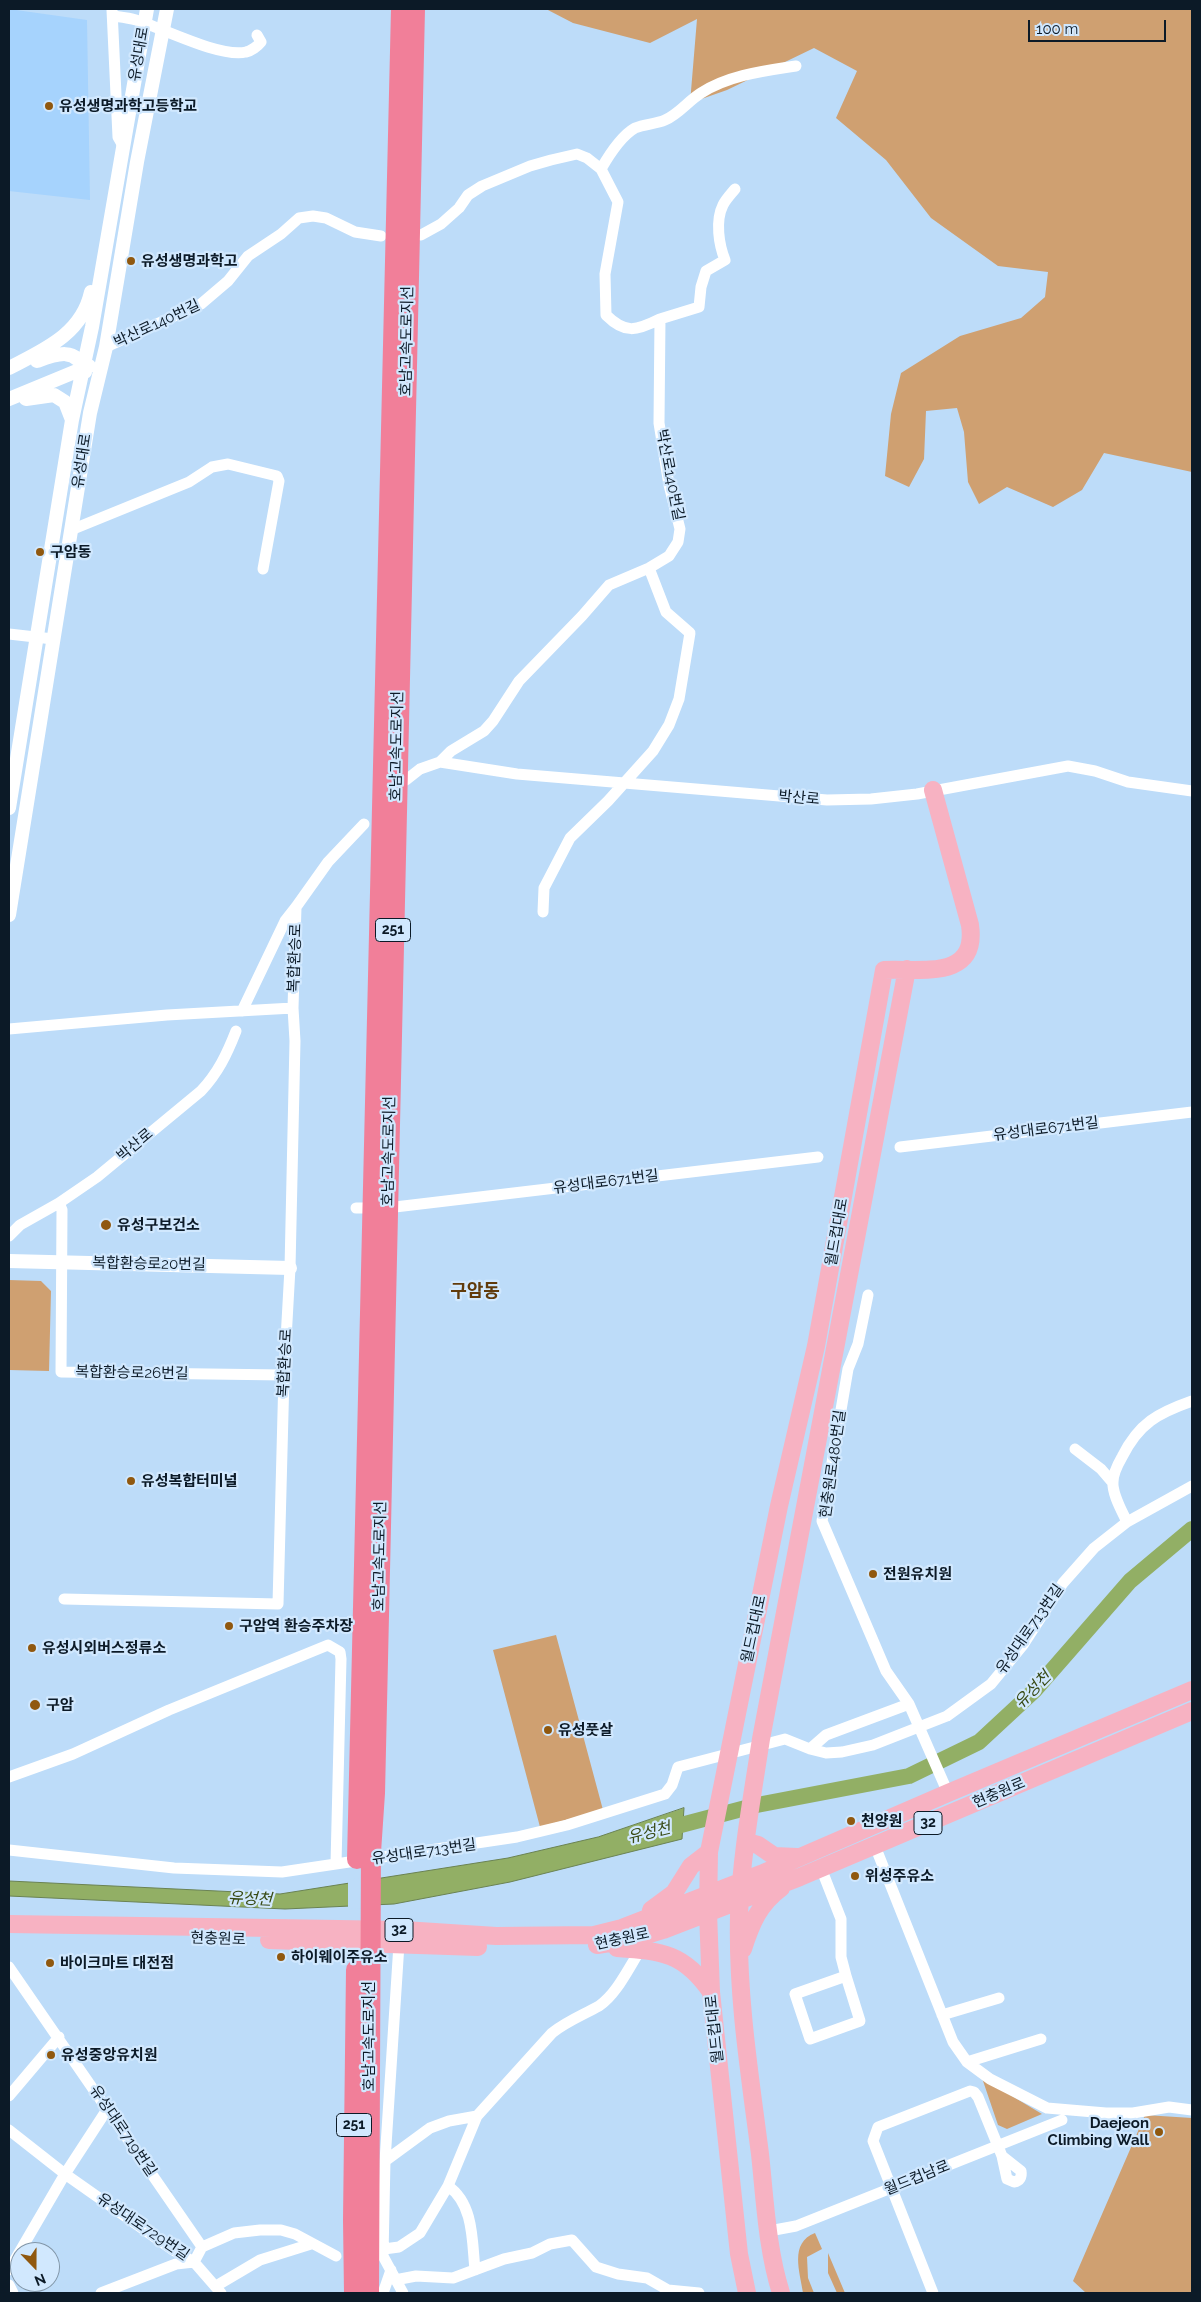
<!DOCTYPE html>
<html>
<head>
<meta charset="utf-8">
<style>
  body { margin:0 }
  #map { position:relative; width:1201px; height:2302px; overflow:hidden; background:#bddcf9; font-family:Raleway,sans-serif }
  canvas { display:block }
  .frame { position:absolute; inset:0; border:10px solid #0c1a27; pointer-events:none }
  .north { position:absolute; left:10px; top:2242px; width:50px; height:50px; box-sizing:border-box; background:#d1e8fe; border:1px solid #8296a8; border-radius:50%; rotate:158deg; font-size:14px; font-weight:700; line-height:20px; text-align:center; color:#0c1a27 }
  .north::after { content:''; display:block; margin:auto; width:18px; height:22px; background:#90580f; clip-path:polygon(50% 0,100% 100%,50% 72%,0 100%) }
  .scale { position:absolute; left:1028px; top:20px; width:138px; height:22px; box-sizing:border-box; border:2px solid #0c1a27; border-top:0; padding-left:6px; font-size:15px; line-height:18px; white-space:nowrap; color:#0c1a27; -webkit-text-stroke:4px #d1e8fe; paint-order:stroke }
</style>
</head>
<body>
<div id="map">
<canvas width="1201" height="2302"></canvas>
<div class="frame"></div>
<div class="north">N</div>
<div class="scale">100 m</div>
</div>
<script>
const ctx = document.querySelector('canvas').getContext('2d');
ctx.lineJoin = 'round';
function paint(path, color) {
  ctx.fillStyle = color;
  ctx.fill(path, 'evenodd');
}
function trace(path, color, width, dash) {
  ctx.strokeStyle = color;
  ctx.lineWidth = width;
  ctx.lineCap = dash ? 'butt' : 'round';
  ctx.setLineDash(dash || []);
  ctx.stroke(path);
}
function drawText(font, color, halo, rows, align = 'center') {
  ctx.font = font + ' Raleway,"Noto Sans KR",sans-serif';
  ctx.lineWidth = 4.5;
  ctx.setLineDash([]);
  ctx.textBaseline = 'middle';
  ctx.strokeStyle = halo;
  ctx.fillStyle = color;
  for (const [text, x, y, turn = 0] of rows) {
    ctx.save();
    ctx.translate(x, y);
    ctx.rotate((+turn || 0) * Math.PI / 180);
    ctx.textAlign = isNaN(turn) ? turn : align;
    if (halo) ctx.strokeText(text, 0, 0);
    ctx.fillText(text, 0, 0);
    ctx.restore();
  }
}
const built = new Path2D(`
  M9,9l78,11 3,180 -81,-9z`);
const green = new Path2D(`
  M546,9h646v463l-88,-19 -22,37 -29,17 -46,-20 -28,17 -11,-22 -4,-50 -7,-24 -31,3 -2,48 -15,28 -24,-11 6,-62 10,-41 59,-37 61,-18 24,-21 3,-25 -50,-6 -67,-48 -45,-58 -50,-42 21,-47 -43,-23 -87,42 -37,13 7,-84 -47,24 -77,-20z
  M9,1280l32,1 10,10 -2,80 -40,-1z
  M556,1635l47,175 -63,17 -47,-177z
  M982,2078l60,36 -35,15 -9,-4z
  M1145,2115l47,3v175h-106l-13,-12z
  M815,2233l7,16 -15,8 1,21 6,15h-11c-3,-21 -14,-50 12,-60z
  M828,2253l17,40h-8l-9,-20z`);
const water = new Path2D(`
  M684,1808l-2,31 -172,43 -116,22 -109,5 -276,-13v-15l271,13 228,-36 90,-21z`);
const pier = new Path2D(`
  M380,1875v32l-32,2v-29z`);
const river = new Path2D(`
  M662,1830l95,-25 152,-29 70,-34 55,-51 96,-110 62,-52`);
const minor = new Path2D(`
  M112,10l6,127 4,7
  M113,16c7,1 16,2 23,4 26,8 84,38 110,32 5,-1 12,-6 15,-10l-4,-7
  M601,169c8,-14 20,-33 34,-41 10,-4 21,-4 30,-8 14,-6 23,-19 36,-27 28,-18 63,-22 95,-27
  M421,235l20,-11 18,-16 9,-13 14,-9 48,-20 21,-6 26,-6 10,4 14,11 17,33 -13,72 1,41c19,19 30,16 54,4l-1,104 10,62 11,44 -2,13 -9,14 -20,12 -40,17 -27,31 -63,65 -26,40 -9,10 -33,20 -11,11
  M660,319l39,-12 2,-20 5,-16 19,-11c-6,-15 -10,-39 -2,-55 3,-6 8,-11 12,-16
  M106,347l95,-43 27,-23 20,-25 33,-22 18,-16 14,-2 13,2 29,14 26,4
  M71,530l118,-48 23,-15 16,-3 49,12 2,5 -16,88
  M9,634l44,5
  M406,780l14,-11 20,-7 77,12 310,26 44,-1 46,-5 151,-28 27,5 33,11 64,9
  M543,912l1,-24 26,-50 38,-37 45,-50 16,-26 10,-26 11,-66 -24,-21 -17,-44
  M242,1011l43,-90 11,-14 32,-45 36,-38
  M9,1029l158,-14 126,-7
  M900,1147l292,-35
  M59,1203l3,7 -1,162 223,3
  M395,1207l423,-50
  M356,1208h7
  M9,1236l11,-11 39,-22 38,-26 104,-86c17,-18 26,-37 35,-60
  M868,1295l-10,49 -10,25 -26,152 64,150 23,33 39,89
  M1075,1449l26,20 12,14
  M1127,1522c-5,-11 -15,-28 -14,-40 0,-9 5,-18 9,-25 17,-34 36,-44 70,-56
  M64,1599l214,5 6,-229 6,-107 5,-227 -2,-33 3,-101
  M810,1749l16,-14 83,-31
  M9,1777l64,-23 96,-44 159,-65 12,7 1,7 -5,205
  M875,1846l78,196 14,20 23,17 57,29 59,5h27l36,-6 23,3
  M9,1850l165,18 108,4 235,-35 50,-12 98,-31 7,-9 6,-18 107,-28 25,10 16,4 16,-1 31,-7 74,-29 44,-32 32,-39 40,-62 31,-35 33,-26 65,-36
  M821,1868l20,51v38l5,19
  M399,1944l-14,217 -2,95 20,37
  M9,1967l193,280
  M846,1976l14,45 -50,18 -15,-45z
  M942,2015l57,-17
  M967,2062l74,-23
  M9,2096l50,-59
  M9,2130l56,44 108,76 21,12 27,31
  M385,2161l45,-33 19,-7 28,-5
  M448,2186c26,18 24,55 27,84
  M769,2231l27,-5 266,-106
  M384,2249l15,-2 21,-14 28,-47 29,-70 75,-83c15,-12 31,-18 47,-27 18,-12 30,-39 42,-57
  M9,2270l56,-96 43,-66
  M395,2280l21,-4 37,2 51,-19 28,-6 18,-9 22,-4 24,27 22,7 29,4 21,12 31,3
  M9,2285l4,8
  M216,2286l44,-26 51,-16
  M101,2293l75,-29 18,-2 8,-15 32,-14 26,-3h21l14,4 41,22
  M383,2293l8,-23
  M933,2293l-60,-152 5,-14 92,-36 4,1 4,5 24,59 5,23 7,3c6,-1 8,-5 7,-11l-19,-15`);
const tertiary = new Path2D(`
  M37,361c19,-7 40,-15 48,11
  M9,368c35,-18 73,-34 82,-76
  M9,399l80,-33
  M26,399l28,-4 11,7 7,18
  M9,808l63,-388 20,-93 55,-318
  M9,915l81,-502 16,-66 31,-185 30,-153
  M9,1261l281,7`);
const primary = new Path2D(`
  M747,1842l11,3 16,11 23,1
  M651,1910l23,-17 17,-27 18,-14
  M9,1924l395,6 92,6 98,-1 28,-7 139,-54 187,-81 244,-103
  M269,1940l209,7
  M597,1945l37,-6 29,-9 137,-53 392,-166
  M617,1948c45,3 67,5 94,44
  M743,1949c8,-25 16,-45 38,-61
  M747,2293l-8,-39 -28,-262 -3,-80 1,-60 70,-346 37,-160 68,-376c36,-2 94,11 86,-45l-37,-135
  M781,2293c-14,-44 -16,-93 -21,-139 -10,-78 -23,-158 -21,-238 2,-59 13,-118 22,-177l146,-770`);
const motorway = new Path2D(`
  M357,1859l44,-1850
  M354,2293l-1,-73 3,-250
  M369,2293l2,-441 4,-59 40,-1784`);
const markers = [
  [49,106,5,"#90580f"],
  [131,261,5,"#90580f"],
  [40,552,5,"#90580f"],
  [106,1225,6,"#90580f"],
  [131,1481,5,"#90580f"],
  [873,1574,5,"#90580f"],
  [229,1626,5,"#90580f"],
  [32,1648,5,"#90580f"],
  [35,1705,6,"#90580f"],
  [548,1730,5,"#90580f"],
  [851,1821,5,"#90580f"],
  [855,1876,5,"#90580f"],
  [281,1957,5,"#90580f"],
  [50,1963,5,"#90580f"],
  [51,2055,5,"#90580f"],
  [1159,2132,5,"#90580f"]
];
const shields = [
  [393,930,35],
  [928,1823,28],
  [399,1930,28],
  [354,2125,35]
];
const shieldNames = [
  ["251",393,930],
  ["32",928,1823],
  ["32",399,1930],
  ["251",354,2125]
];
const streetNames = [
  ["유성대로",139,54,-80],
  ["박산로140번길",157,324,-25],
  ["호남고속도로지선",407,341,-89],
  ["유성대로",82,461,-81],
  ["박산로140번길",670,475,79],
  ["호남고속도로지선",397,746,-89],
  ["박산로",799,798,5],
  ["복합환승로",295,958,-88],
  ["유성대로671번길",1046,1129,-7],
  ["박산로",135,1145,-40],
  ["호남고속도로지선",389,1151,-89],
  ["유성대로671번길",606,1182,-7],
  ["월드컵대로",837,1232,-80],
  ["복합환승로20번길",149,1264,1],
  ["복합환승로",285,1363,-87],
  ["복합환승로26번길",132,1373,1],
  ["현충원로480번길",833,1464,-82],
  ["호남고속도로지선",380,1556,-89],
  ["월드컵대로",754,1629,-78],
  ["유성대로713번길",1030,1629,-55],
  ["현충원로",999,1793,-23],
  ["유성대로713번길",424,1852,-8],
  ["현충원로",218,1939,2],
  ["현충원로",622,1939,-12],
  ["월드컵대로",715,2029,-96],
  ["호남고속도로지선",369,2036,-90],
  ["유성대로719번길",123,2131,56],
  ["월드컵남로",917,2178,-22],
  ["유성대로729번길",143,2227,34]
];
const poiNames = [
  ["유성생명과학고등학교",59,106],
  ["유성생명과학고",141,261],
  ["구암동",50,552],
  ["유성구보건소",117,1225],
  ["유성복합터미널",141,1481],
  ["전원유치원",883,1574],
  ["구암역 환승주차장",239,1626],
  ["유성시외버스정류소",42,1648],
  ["구암",46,1705],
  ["유성풋살",558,1730],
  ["천양원",861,1821],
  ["위성주유소",865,1876],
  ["하이웨이주유소",291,1957],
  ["바이크마트 대전점",60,1963],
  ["유성중앙유치원",61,2055],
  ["Daejeon",1149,2123,"right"],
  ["Climbing Wall",1149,2140,"right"]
];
const waterNames = [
  ["유성천",1033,1690,-46],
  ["유성천",649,1833,-14],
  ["유성천",250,1899,3]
];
const quarterNames = [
  ["구암동",475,1292]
];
paint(built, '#a6d3fd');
paint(green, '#cfa071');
paint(water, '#92af65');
trace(water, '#6a8252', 1);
paint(pier, '#bddcf9');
trace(river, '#92af65', 16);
trace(minor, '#fff', 11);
trace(tertiary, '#fff', 14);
trace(primary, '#f7b2c2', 18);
trace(motorway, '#f17f99', 20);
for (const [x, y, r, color] of markers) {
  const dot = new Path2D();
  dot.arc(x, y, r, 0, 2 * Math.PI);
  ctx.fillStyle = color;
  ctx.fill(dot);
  trace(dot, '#d1e8fe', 2);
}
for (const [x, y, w] of shields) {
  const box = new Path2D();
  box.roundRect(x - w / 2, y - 11.5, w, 23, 4);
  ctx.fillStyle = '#d1e8fe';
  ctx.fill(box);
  trace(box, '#0c1a27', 1);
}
drawText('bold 14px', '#0c1a27', null, shieldNames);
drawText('15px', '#0c1a27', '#d1e8fe', streetNames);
drawText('bold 15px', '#0c1a27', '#d1e8fe', poiNames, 'left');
drawText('italic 16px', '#384a15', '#d1e8fe', waterNames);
drawText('bold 18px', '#613b0b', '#d1e8fe', quarterNames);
</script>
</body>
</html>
